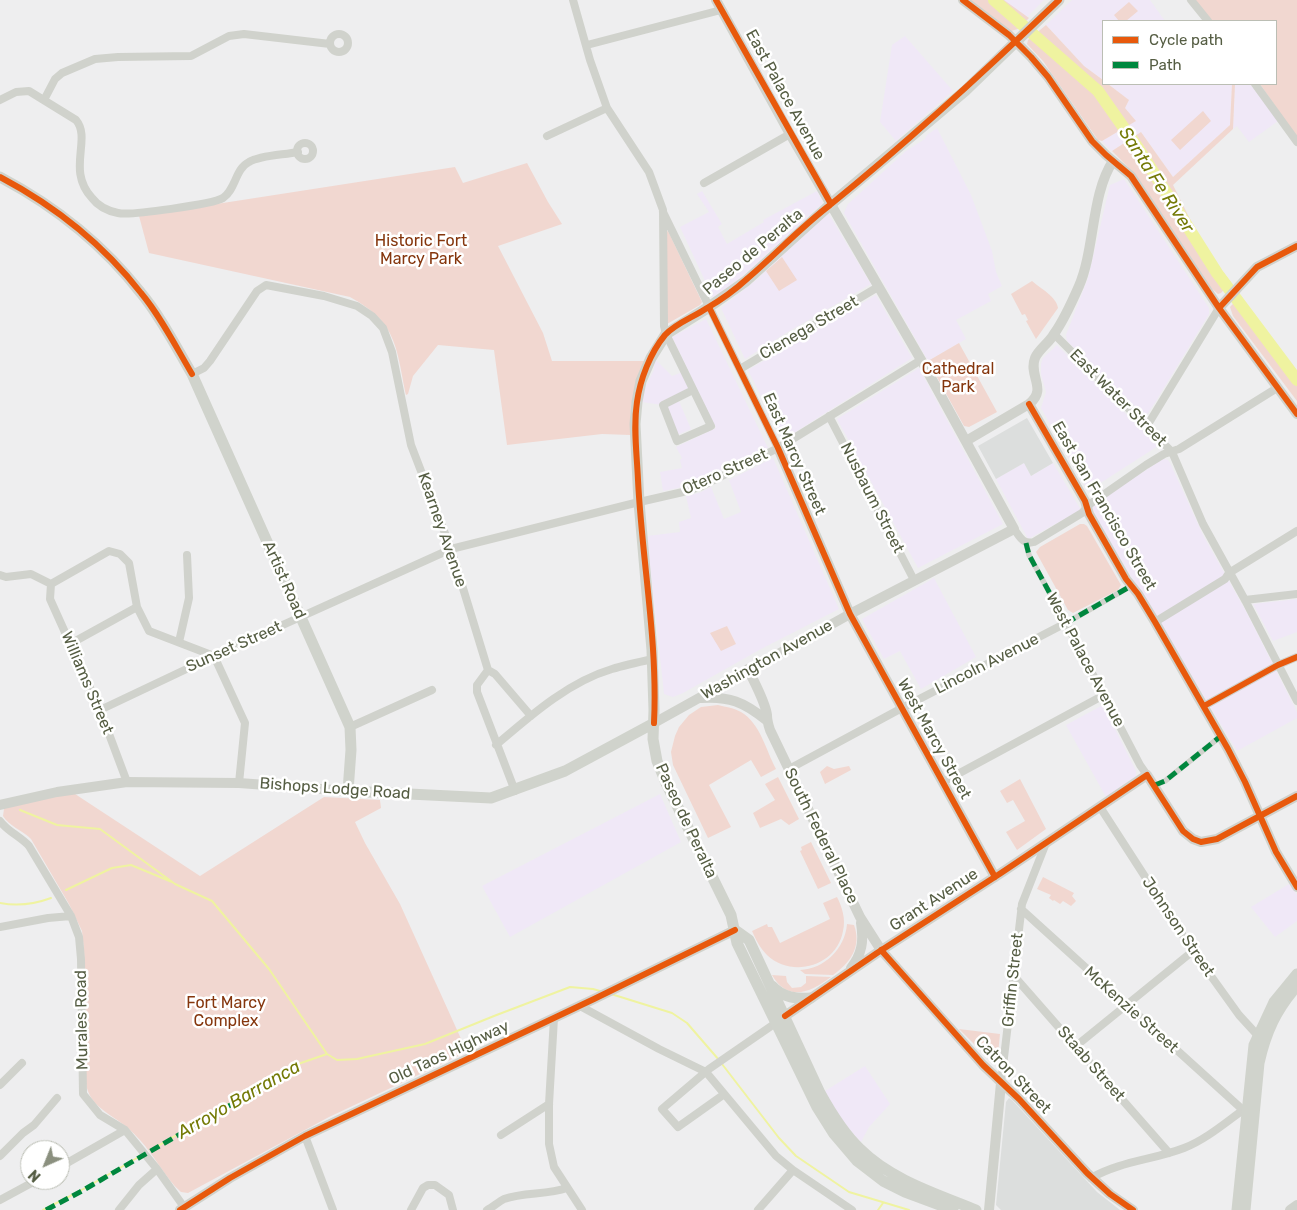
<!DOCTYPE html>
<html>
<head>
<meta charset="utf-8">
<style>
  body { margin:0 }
  #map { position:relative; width:1297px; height:1210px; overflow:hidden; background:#eeeeef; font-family:Rubik,sans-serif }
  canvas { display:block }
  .legend { position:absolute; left:1102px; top:20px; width:175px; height:65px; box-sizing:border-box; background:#fff; border:1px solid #bbbeb4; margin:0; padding:6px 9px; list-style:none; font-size:15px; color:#555d43 }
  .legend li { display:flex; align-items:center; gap:10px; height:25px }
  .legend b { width:25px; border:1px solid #bbbeb4 }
  .north { position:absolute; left:20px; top:1140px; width:50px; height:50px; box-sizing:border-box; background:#fff; border:1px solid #bbbeb4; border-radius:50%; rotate:224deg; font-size:14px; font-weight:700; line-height:20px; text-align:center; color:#555d43 }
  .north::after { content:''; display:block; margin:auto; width:18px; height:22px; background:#8b907f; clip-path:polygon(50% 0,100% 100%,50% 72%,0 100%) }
</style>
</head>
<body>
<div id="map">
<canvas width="1297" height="1210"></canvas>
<ul class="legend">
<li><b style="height:6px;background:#e8590c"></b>Cycle path</li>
<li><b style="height:6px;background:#00873e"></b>Path</li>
</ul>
<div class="north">N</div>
</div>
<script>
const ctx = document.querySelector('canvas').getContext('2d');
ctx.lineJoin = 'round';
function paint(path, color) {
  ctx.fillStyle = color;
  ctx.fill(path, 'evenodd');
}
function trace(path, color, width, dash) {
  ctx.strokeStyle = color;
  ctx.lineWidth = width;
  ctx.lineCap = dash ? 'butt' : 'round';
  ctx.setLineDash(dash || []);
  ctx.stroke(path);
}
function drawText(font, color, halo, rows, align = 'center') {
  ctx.font = font + ' Rubik,sans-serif';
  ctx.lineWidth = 5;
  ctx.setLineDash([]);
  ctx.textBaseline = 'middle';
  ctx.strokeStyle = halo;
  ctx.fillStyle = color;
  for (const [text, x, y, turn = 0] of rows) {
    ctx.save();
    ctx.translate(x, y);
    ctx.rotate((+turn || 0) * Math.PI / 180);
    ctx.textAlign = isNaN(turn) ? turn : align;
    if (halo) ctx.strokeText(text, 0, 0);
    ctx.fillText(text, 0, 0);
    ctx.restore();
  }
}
const commercial = new Path2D(`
  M1004,0h40l-17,17z
  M1072,0h78l15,21h-62v59l-19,-14 -38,-41z
  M905,36l48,55 -57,50 -16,-19 12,-77z
  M1108,84h124l-2,41 -57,52 -32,-45 -29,19 -10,-10 33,-20 -10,-13 3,-8z
  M1235,84h15l28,37 -29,21 -12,-16 -4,3z
  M937,128l34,67 21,56 4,21 6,14 -14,8 3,7 -35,19 10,19 -38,22 -84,-148 4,-9 58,-53 19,-12 2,-4z
  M1124,179l85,129v6l-53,87 -8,12 -2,2 -5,-3 -74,-71 -1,-6 22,-57 22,-93z
  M702,191l20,33 -4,3 9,17 37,-22 -1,-2 54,-29 6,12 -79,72 -31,23 -33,-71 29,-15 -12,-18z
  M828,213l43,71 -85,49 -41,26 -24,-51 34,-27z
  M876,295l36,63 -129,82 -35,-70z
  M706,319l62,129 -80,38 -25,5 -3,-19 22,-4 -2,-8 2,-2 -6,-11 40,-19 -44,-91z
  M1057,345l101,101 -70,45 -47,-83 5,-16 -5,-18v-10l2,-6z
  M656,360l16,16 11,-4 8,17 -29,16 -20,-3 2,-12 10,-20v-6z
  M919,368l84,156 -85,44 -81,-149z
  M679,401l12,28 -14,6 -13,-28z
  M773,458l66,151 -78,40 -78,44 -10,4 -9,-3 -17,-158 33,-4 -1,-10 12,-4 -5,-22 13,-3 12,-6 13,32 17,-7 -12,-32z
  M1163,459l5,1 2,3 34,74 43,76 50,99v6l-60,33 -144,-237 -2,-8z
  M1024,463l7,13 22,-13 28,47 -53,29 -32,-60z
  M934,578l42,79 -55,32 -21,-38 -16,8 -22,-40z
  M1297,599v33l-24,9 -20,-37z
  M1103,705l33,66v5l-30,21 -40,-72z
  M660,794l21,48 -171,95 -28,-51z
  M1289,884l8,11v26l-22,16 -24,-30z
  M865,1066l25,38 -21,23 -8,15 -12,-13 -13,-18 -11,-20z`);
const education = new Path2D(`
  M1027,418l26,45 -22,13 -7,-13 -28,16 -18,-33z
  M1009,1098l3,2 85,92 23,18h-119l-5,-5 10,-103z`);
const green = new Path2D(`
  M970,0h34l25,18 -11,11 -7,2z
  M1195,0h102v138l-37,-54h16v-63h-65z
  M1129,2l9,9 -12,10h-7l-5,-6z
  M1046,25l38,41 19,14v4h5l21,16 -4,8 11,13 -34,20 -4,-1 -55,-79 -16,-17 1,-4z
  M1232,84h3l-2,45 -60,56 33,66 25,31 -10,11 -3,1 -8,-7 -75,-113 -23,-23 29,-19 32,45 57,-52z
  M1203,111l8,10 -31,29 -9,-10z
  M527,163l21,39 14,22 -64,22 45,87 9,28h92l-13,45 -1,29 -28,-1 -95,11 -13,-95 -56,-5 -25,31 -5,18 -2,1c-10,-49 -9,-72 -56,-98l-201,-44 -10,-37 316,-49 8,16z
  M668,231l34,71 -2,3 -33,19 -1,-92z
  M782,257l15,23 -18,11 -13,-20z
  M1032,281c8,7 25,16 26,27l-22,31 -10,-18 2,-1 -3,-6 -3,1 -11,-21z
  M1240,296l50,71 7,4v30l-64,-85 -3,-9z
  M959,343l38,69 -28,15 -5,-1 -36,-65z
  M1080,524h4l3,2 34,59 -3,5 -45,23 -5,-3 -32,-58 4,-5z
  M727,626l9,18 -15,7 -11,-18z
  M718,705c8,2 16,3 23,7 19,11 25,38 35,57l-15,8 -10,-17 -42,25 22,42 -23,11 -35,-73 -2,-13 4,-16 4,-9 10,-12 12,-8z
  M827,766l7,3 15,-3 2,4 -26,14 -5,-12z
  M778,777l21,42 -10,6 -8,-6 -21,9 -7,-15 22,-13 -10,-16z
  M1020,779l26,50 -29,21 -11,-18 19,-11 -12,-21 -6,3 -7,-12z
  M72,792l128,84 124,-79 56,3 1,8 -26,14 10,21 35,61 67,148 -138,65 -141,76 -7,-1c-16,-14 -26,-36 -41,-52 -29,-34 -63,-27 -53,-85l-3,-105 -2,-19 -13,-27 -38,-65c-9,-9 -22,-13 -28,-23l1,-7 3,-3z
  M811,842l20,41 -13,6 -18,-38 2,-1 -1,-3z
  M1043,877l31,16 -2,3 4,5 -5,5 -8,-5 -3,3 -6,-4 -1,1 -4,-3 2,-3 -14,-6z
  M837,897c5,10 9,22 6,34 -6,35 -51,48 -76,24 -7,-7 -11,-15 -15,-24l15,-7 1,3h4l8,16 50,-24 -7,-16z
  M847,924l7,1c8,22 -4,38 -21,50l-28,-1 -5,-4c24,-1 45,-21 47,-46z
  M772,975l14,1 1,6 5,6 9,-1 5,-4v-7l25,1c-20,15 -43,26 -59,-2z
  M959,1029l41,5 -3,30 -21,-18z`);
const stream = new Path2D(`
  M20,810l37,15 43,4 75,55 37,17 57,68 58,85 10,6 20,-1 68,-15 69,-28 76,-29 23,2 7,2
  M66,890l46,-22 19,-3 41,17
  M0,903c16,3 35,1 51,-5
  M611,994l61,19 15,10 32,37
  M722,1064l57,74 17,18 53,36 60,18
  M153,1149l94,-56 51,-29 29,-10
  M43,1210l37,-19 57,-33
  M878,1210l5,-7`);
const river = new Path2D(`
  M994,0l104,91 40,57 79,125 80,107`);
const pedestrian = new Path2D(`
  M1026,543l3,12 37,68 65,-37
  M1155,785l10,-4 56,-45`);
const minor = new Path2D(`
  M573,0l17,60 17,48 42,64 14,38 1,116 2,8 45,92 -34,15 -14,-36 30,-15
  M1191,0l17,21
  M330 43a9 9 0 1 1 18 0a9 9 0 1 1-18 0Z
  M587,45l134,-35
  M1255,84l42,58
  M0,100l16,-8 13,-1 47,29c16,19 -10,50 16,78 6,8 16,13 26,15 12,3 95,-9 105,-15 13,-9 12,-29 26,-36 12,-7 35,-7 49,-10
  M44,100l11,-21 7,-6 33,-14 23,-2 73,-1 38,-20 15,-2 86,10
  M547,136l60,-28
  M297 151a8 8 0 1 1 16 0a8 8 0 1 1-16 0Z
  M704,183l86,-49
  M663,212l115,236
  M1054,334l118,118 31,72 42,76 52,101
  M740,369l138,-82
  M192,374l12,-6 6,-7 47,-70 9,-6 58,11 33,10 15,10 11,12 9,24 19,93 40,104 37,121 7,4 36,42
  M829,416l85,164
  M1147,426l72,-118
  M1014,529c6,8 9,16 20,13l48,-29 8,-9 56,-39 18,-11 15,-5 98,-61
  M0,575l6,2 25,-3 20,10
  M51,584l58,-33 11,3 9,9 8,44 12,24 65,25 31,67 -6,60
  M51,584l-1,15 50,111 27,72
  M1245,600l52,-6
  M1155,622l70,-43 4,-6 68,-42
  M179,642l10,-44 -2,-43
  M70,644l67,-37
  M488,670l-11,15v7l38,99
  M1204,706l74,-41 19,-8
  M100,710l114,-54 237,-107 184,-46 48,-11 17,-5 78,-39 143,-88
  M350,727l82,-37
  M496,745c34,-29 72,-63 116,-76 13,-4 27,-7 41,-10
  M789,769l113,-61 164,-85 74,142 7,10
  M943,782l161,-87
  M1100,807l93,144 46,64 22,24
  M0,821c7,10 21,16 29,25l42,70 8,21 2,22 2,135 17,21 25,15 32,39 27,38
  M1021,909l222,201
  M0,927l48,-9 23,-2
  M1013,975l156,178
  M580,1006l79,43 47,23 70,84 17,14 59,40
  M554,1018l-5,86v40l5,23 28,43
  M1076,1046l117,-95
  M1001,1083l21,-179 24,-61
  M0,1085l22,-22
  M723,1095l-45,32 -16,-18 47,-40 71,-49
  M501,1135l48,-31
  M305,1136l28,74
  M0,1156l23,-23 11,-8 23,-27
  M60,1167l65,-37
  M1091,1178c30,-17 62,-18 93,-30 21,-8 41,-25 59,-38
  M0,1200l37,-20
  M119,1210l20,-25 18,-16
  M411,1210l12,-22 5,-3h7l14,10 4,15
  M487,1210c6,-3 11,-8 17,-11 20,-7 43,-4 63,-11
  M758,1210l35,-40`);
const tertiary = new Path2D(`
  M963,0l46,35 22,22 17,20 44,64 14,14 25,21 88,132 78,106
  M1219,308l38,-41 40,-21
  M1029,404l56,97 4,13 37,65 12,15 17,28 73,127 17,33 31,70 21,35
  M966,441l63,-37c19,-15 -1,-28 6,-46 4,-9 14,-15 19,-24 10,-14 18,-32 25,-48 16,-37 12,-92 34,-125
  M778,448l72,166 145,263
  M748,669c6,13 17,32 19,46 0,6 1,9 3,15l90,187 21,33 102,115 36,34 68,74 23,21 23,16
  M701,698c28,-2 43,4 65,22
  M654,723l196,-109 164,-85 -90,-164 -134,-231 -74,-134
  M0,805l57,-13 70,-10 112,1 109,8
  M851,968c11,-14 13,-27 10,-45
  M785,1016l92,-63 124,-80 146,-98 36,56 10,8 8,3 16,-3 80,-43
  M180,1210l50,-32 75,-42 289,-137 141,-69
  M989,1210l12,-127
  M1290,1210l7,-5`);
const secondary = new Path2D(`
  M0,177c55,29 102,66 141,116 20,24 35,54 51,81l158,353 1,23 -3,41 143,7 74,-27 89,-48
  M735,930l14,10 71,153c11,20 23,40 40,56 31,31 77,45 116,61
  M772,986c11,12 25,13 39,12
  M953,1210l-48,-18 -22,-11 -26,-20 -23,-27 -17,-27 -80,-164 -6,-28 -65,-132 -9,-22 -4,-22 1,-29 -2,-60 -13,-148 -4,-78 2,-22 4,-21 10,-23 15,-24 43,-27 37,-26 85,-77 134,-113 94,-91
  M1237,1210l17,-165 20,-43 23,-28
  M1245,1210l14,-147c7,-31 17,-53 38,-77`);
const quiet = new Path2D(`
  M1026,543l3,12 37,68 65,-37
  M1155,785l10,-4 56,-45
  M46,1210l34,-18 197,-114`);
const cycleway = new Path2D(`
  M716,0l115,204
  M963,0l46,35 22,22 17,20 44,64 14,14 25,21 88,132 78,106
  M0,177c55,29 102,66 141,116 20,24 35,54 51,81
  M709,307l69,141 72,166 145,263
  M1219,308l38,-41 40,-21
  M1029,404l56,97 4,13 37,65 12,15 17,28 73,127 17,33 31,70 21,35
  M1204,706l74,-41 19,-8
  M654,723c4,-81 -12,-162 -16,-243 -1,-25 -5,-52 -1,-78 3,-22 13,-49 28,-67 11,-12 29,-18 42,-27 14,-8 29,-19 41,-30 28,-24 53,-51 82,-73 80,-65 155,-134 229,-205
  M881,950l102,115 36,34 68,74 23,21 23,16
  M785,1016l92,-63 124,-80 146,-98 36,56 10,8 8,3 16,-3 80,-43
  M180,1210l50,-32 75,-42 289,-137 141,-69`);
const streetNames = [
  ["East Palace Avenue",785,95,61],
  ["Paseo de Peralta",753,252,-40],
  ["Cienega Street",809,328,-30],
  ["East Water Street",1118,398,45],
  ["East Marcy Street",794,454,66],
  ["Otero Street",725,472,-24],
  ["Nusbaum Street",872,498,63],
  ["East San Francisco Street",1104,506,60],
  ["Kearney Avenue",442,530,71],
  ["Artist Road",284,580,66],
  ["Sunset Street",234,647,-24],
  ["Washington Avenue",767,660,-29],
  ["West Palace Avenue",1085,660,62],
  ["Lincoln Avenue",987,664,-27],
  ["Williams Street",87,683,67],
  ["West Marcy Street",934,739,61],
  ["Bishops Lodge Road",335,789,4],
  ["Paseo de Peralta",686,821,65],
  ["South Federal Place",821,836,64],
  ["Grant Avenue",934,900,-33],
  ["Johnson Street",1178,927,56],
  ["Griffin Street",1013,980,-84],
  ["McKenzie Street",1131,1010,42],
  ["Murales Road",82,1020,-91],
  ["Old Taos Highway",449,1053,-25],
  ["Staab Street",1091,1064,49],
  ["Catron Street",1013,1075,46]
];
const parkNames = [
  ["Historic Fort",421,241],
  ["Marcy Park",421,259],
  ["Cathedral",958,369],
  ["Park",958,387],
  ["Fort Marcy",226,1003],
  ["Complex",226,1021]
];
const waterNames = [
  ["Santa Fe River",1156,180,57],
  ["Arroyo Barranca",239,1100,-30]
];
paint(commercial, '#f0e8f7');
paint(education, '#dcdedd');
paint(green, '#f1d7d0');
trace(stream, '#eff3a0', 2);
trace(river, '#eff3a0', 12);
trace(pedestrian, '#d0d2cc', 5.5);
trace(minor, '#d0d2cc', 8);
trace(tertiary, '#d0d2cc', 10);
trace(secondary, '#d0d3cc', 11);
trace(quiet, '#00873e', 5, [10, 5]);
trace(cycleway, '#e8590c', 6);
drawText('16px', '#555d43', '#fff', streetNames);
drawText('16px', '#85360d', '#fff', parkNames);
drawText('italic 18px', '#747a06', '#fff', waterNames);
</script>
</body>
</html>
